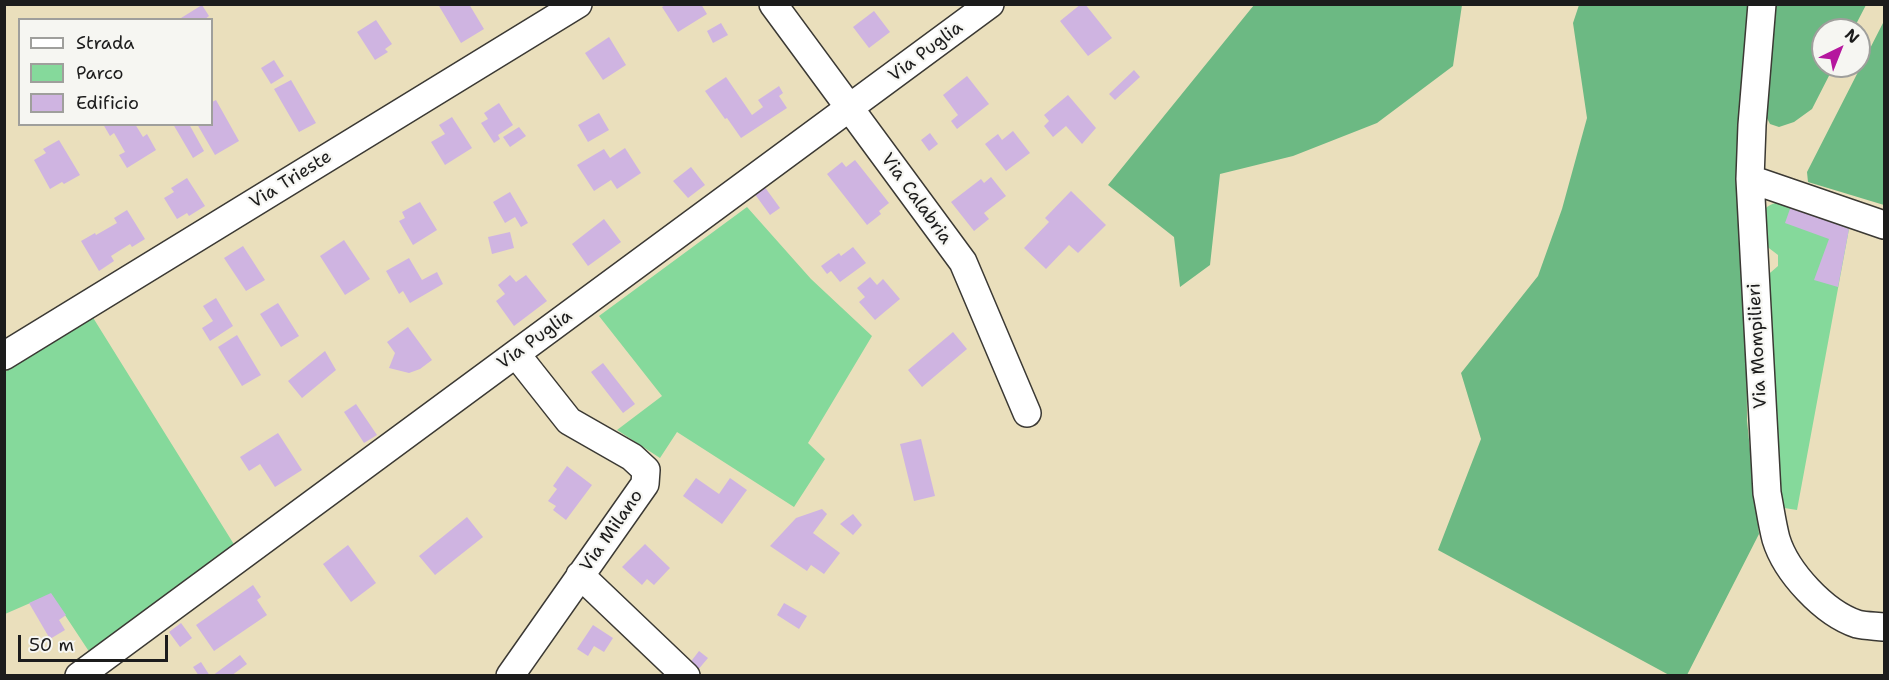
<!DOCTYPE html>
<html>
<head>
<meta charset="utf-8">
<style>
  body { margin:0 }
  #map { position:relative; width:1889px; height:680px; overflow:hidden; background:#eadfbc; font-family:"Shantell Sans",sans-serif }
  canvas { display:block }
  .frame { position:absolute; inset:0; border:6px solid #1c1c1c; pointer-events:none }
  .legend { position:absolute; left:18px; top:18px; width:195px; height:108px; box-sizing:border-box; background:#f6f6f2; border:2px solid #9f9f9c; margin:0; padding:8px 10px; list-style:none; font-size:18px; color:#1c1c1c }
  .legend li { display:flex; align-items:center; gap:12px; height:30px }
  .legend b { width:30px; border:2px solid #9f9f9c }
  .north { position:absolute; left:1811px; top:18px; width:60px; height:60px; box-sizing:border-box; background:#f6f6f2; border:2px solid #9f9f9c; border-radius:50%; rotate:43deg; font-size:16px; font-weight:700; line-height:24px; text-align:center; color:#1c1c1c }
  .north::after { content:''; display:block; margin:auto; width:21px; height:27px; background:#b5179e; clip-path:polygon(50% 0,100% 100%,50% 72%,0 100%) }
  .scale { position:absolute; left:18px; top:635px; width:150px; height:27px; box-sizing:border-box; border:3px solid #1c1c1c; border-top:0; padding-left:8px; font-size:18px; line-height:21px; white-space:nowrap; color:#1c1c1c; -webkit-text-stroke:4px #f6f6f2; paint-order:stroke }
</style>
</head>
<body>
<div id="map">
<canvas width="1889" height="680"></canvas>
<div class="frame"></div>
<ul class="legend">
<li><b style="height:8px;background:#fff"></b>Strada</li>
<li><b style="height:16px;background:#85d99b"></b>Parco</li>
<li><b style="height:16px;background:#cfb4e1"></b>Edificio</li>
</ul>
<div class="north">N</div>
<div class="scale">50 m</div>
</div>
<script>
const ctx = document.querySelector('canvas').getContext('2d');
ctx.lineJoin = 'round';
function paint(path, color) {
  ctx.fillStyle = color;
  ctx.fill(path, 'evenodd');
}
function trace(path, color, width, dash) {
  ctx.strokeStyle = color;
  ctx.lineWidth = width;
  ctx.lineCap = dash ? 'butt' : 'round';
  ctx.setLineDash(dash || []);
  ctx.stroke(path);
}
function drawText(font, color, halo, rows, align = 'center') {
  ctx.font = font + ' "Shantell Sans",sans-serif';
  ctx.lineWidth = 4.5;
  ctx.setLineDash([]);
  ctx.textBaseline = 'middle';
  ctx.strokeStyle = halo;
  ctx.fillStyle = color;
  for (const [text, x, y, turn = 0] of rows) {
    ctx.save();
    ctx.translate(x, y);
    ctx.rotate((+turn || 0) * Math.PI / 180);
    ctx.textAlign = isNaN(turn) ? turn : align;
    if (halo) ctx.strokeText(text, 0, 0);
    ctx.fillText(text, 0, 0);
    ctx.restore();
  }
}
const green = new Path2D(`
  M1781,202l68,27 -52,281 -19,-3 -15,-228 15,-13v-11l-17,-13c0,-19 -5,-37 20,-40z
  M747,207l64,72 61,57 -64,107 17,16 -31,48 -117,-75 -17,26 -43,-28 45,-34 -63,-80z
  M92,316l143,230 -145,107 -39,-59 -46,20v-242z`);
const forest = new Path2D(`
  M1254,5h208l-9,61 -76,57 -84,33 -73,18 -10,91 -30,22 -6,-50 -66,-52z
  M1579,5h172l-6,108 2,308 12,113 -72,141h-18l-231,-125 43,-111 -20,-66 77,-97 24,-67 25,-91 -14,-95z
  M1773,5h93l-13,25h-30v36h11l-22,43 -18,13 -15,5 -9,-3 -4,-8z
  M1884,21v184l-76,-23 -1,-10z`);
const building = new Path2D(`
  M441,4h28l15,25 -23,14 -22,-37z
  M667,4h34l6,10 -29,18 -16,-25z
  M1081,4h4l27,34 -24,18 -28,-35z
  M202,5l7,11 -5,4h-22l-1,-2z
  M874,11l16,21 -21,16 -16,-21z
  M376,20l16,24 -7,5 3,3 -13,8 -18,-28z
  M721,23l7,12 -15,8 -6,-12z
  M609,37l17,28 -23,15 -18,-27z
  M274,60l10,16 -13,8 -10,-16z
  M1134,70l6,7 -25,23 -6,-6z
  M967,76l22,28 -32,25 -6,-8 7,-6 -15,-20z
  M726,77l26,38 11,-8 -5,-7 21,-14 4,7 -4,3 8,12 -46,30 -14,-20 -2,1 -20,-28z
  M291,80l25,43 -17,9 -25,-43z
  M1068,95l28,33 -14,16 -16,-18 -13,11 -9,-11 5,-5 -5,-6z
  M216,100l23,41 -24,14 -18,-31h15v-22z
  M499,103l14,22 -15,10 2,4 -6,4 -13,-20 7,-4 -4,-6z
  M599,113l10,17 -21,12 -10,-17z
  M452,117l20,31 -27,17 -14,-23 14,-8 -6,-9z
  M103,124h32l8,13 4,-3 9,16 -29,18 -8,-13 6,-3 -11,-19 -4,3z
  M173,124h16l15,27 -11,7z
  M519,127l7,9 -16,11 -7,-10z
  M1013,131l17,22 -24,18 -21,-27 13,-10 4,6z
  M930,133l8,11 -9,7 -8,-11z
  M59,140l21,35 -16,9 -2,-2 -12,7 -16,-29 12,-7 -3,-4z
  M625,148l16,25 -24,16 -6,-9 -17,11 -17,-26 27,-16 6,9z
  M855,160l34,43 -10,8 2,3 -14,11 -40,-51 15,-12 4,5z
  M691,167l14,18 -17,13 -15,-17z
  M991,177l15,19 -22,17 5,6 -15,12 -23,-29 30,-23 3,4z
  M187,178l18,28 -16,10 -2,-3 -10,6 -13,-21 10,-6 -3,-4z
  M764,186l16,22 -10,7 -16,-22z
  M1071,191l35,34 -28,28 -9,-8 -23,24 -22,-21 25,-26 -4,-4z
  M510,192l18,31 -7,4 -6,-10 -10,6 -12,-21z
  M420,202l17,28 -24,15 -14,-24 6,-3 -3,-6z
  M1791,206l58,23 -11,58 -24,-7 15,-41 -44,-16z
  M127,210l18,29 -13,8 -2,-3 -19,12 3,5 -15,10 -18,-30 14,-8 1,2 21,-12 -3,-5z
  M604,219l17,23 -33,24 -16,-22z
  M510,232l4,16 -22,6 -4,-17z
  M344,240l26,39 -25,16 -25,-39z
  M243,246l22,34 -19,11 -22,-33z
  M853,247l13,16 -26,19 -9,-11 -4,3 -6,-8 18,-13 2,3z
  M409,258l13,22 15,-8 6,12 -33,19 -7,-12 -4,3 -13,-23z
  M510,275l6,7 10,-7 21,26 -33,25 -18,-25 9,-7 -7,-9z
  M870,277l7,8 6,-6 17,20 -25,21 -16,-18 6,-5 -8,-9z
  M216,298l17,28 -23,15 -8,-13 11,-7 -10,-15z
  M278,303l21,33 -18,11 -21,-33z
  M408,327l24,33 -12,9 -11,4 -20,-5 6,-15 -8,-11z
  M953,332l14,17 -45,38 -14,-17z
  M237,335l24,40 -19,11 -24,-39z
  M325,351l11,19 -34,28 -14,-17z
  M603,363l32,41 -12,9 -32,-41z
  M356,404l21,31 -13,8 -20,-31z
  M278,433l24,37 -27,17 -15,-23 -11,7 -9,-14z
  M921,439l14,57 -21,5 -14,-57z
  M567,466l25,19 -26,35 -13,-10 3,-4 -8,-5 9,-12 -4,-3z
  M696,478l23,16 11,-16 17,12 -25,34 -39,-28z
  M822,509l5,5 -14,19 27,20 -16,21 -13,-9 -4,6 -37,-25 26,-28z
  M853,514l9,11 -9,10 -13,-11z
  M467,517l16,20 -48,38 -16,-19z
  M645,544l25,24 -16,17 -7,-6 -5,6 -20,-18z
  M348,545l28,38 -25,19 -28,-38z
  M253,585l8,12 -4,3 10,15 -53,36 -18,-26z
  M51,593l15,22 -7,5 6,10 -15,9 -21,-36z
  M784,603l23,13 -8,13 -22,-14z
  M181,623l11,15 -12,9 -11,-15z
  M593,625l20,13 -9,14 -10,-6 -6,10 -11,-7z
  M699,651l9,7 -11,13 -8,-7z
  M240,655l7,9 -16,12h-19z
  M201,662l9,14h-11l-6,-9z`);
const minor = new Path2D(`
  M773,4l190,258 64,151
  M1762,4l-10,121 -2,54 17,314c3,15 5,31 9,46 10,33 48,74 81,85 8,2 19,2 27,3
  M1750,179l134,46
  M4,356l574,-352
  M580,575l106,101
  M79,676l911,-672
  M510,676l135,-192 1,-14 -14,-13 -63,-36 -53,-67`);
const streetNames = [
  ["Via Puglia",926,52,-37],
  ["Via Trieste",291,180,-32],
  ["Via Calabria",916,199,54],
  ["Via Puglia",535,340,-36],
  ["Via Mompilieri",1758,346,-93],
  ["Via Milano",612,531,-55]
];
paint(green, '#85d99b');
paint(forest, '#6cb983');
paint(building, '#cfb4e1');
trace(minor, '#3b3934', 30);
trace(minor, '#fff', 27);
drawText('18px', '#1c1c1c', '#f6f6f2', streetNames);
</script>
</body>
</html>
